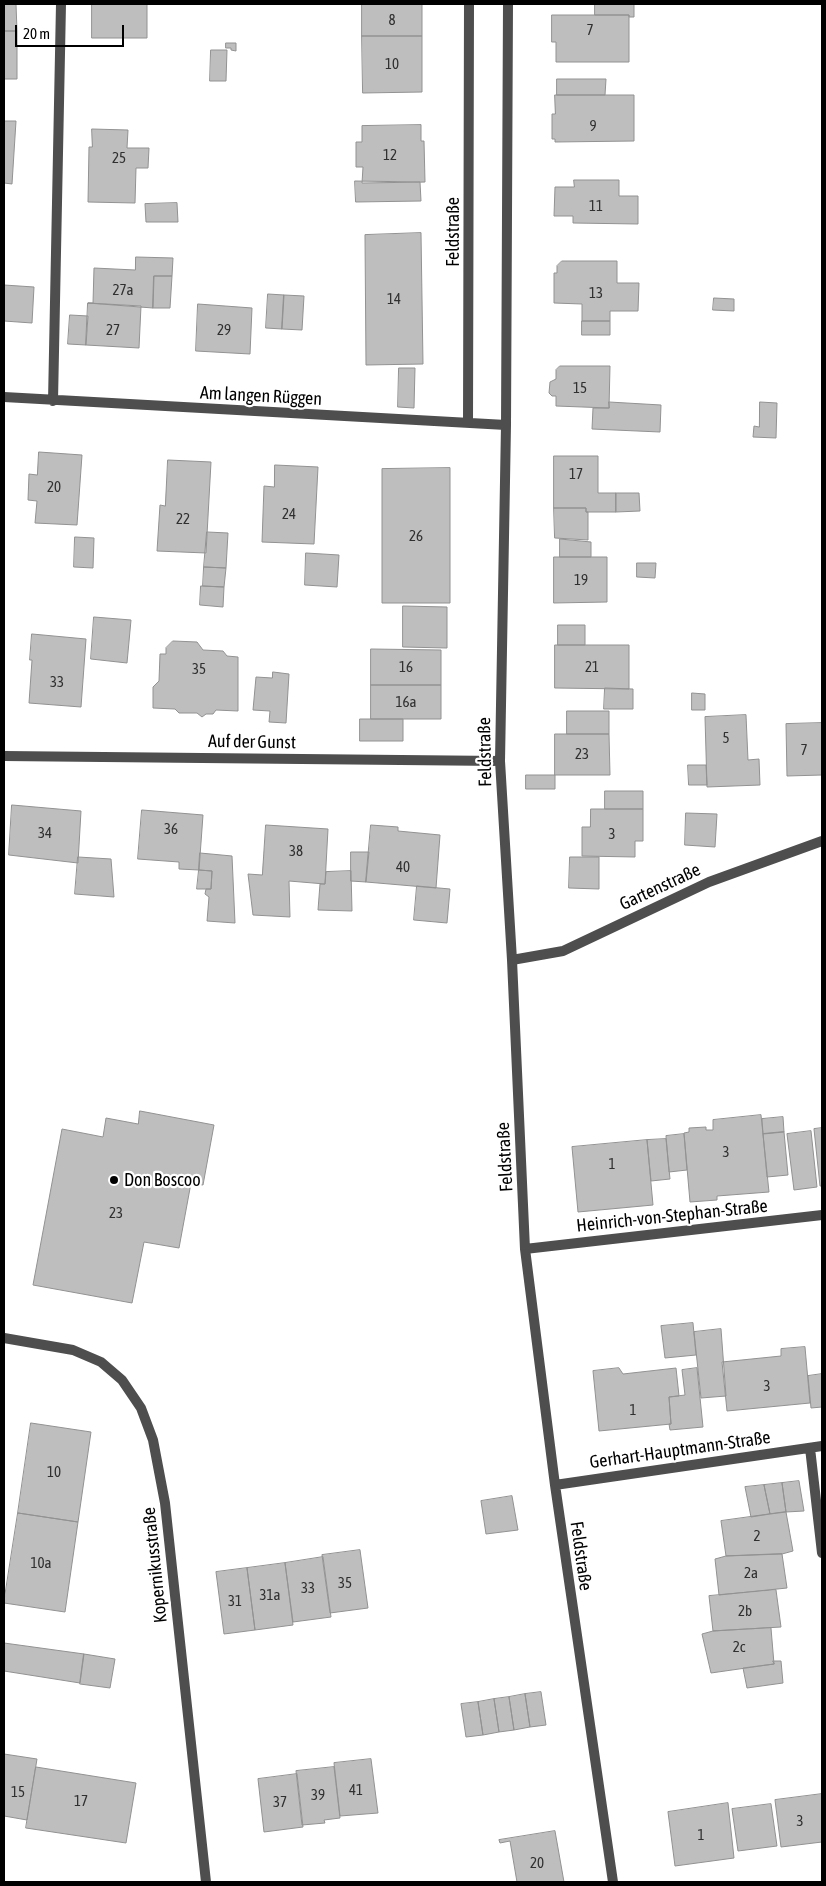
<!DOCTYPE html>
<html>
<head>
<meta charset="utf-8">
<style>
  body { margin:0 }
  #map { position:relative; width:826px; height:1886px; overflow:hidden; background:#fff; font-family:"Asap Condensed",sans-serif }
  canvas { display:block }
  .frame { position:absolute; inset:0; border:5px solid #000; pointer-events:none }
  .scale { position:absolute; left:15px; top:25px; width:109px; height:22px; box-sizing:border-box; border:2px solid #000; border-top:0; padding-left:6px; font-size:15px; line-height:18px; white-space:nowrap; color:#000; -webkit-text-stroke:4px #fff; paint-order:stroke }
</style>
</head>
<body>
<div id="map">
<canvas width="826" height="1886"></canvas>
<div class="frame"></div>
<div class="scale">20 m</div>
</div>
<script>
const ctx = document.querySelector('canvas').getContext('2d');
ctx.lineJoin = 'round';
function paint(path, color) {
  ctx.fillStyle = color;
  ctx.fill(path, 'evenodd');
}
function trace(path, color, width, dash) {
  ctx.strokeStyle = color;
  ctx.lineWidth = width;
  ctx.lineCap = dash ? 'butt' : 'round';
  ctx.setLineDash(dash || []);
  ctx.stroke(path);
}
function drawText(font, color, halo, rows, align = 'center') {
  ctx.font = font + ' "Asap Condensed",sans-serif';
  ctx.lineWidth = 4.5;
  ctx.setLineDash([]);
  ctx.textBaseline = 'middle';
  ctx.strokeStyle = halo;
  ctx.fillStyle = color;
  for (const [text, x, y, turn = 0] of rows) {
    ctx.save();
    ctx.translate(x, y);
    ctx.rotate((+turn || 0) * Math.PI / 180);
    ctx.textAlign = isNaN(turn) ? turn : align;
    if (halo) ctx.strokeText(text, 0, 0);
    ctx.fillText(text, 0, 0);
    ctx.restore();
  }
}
const building = new Path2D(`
  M4,4h12l1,27h-13z
  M92,4h55v34h-55z
  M362,4h60v32h-60z
  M595,4h39v13h-5v-2h-34z
  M552,15h77v47h-73v-20h-4z
  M4,31h13v48h-13z
  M362,36h60v56l-59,1z
  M226,43h10v8l-5,-1v-2h-5z
  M211,50h16l-1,31h-16z
  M557,79h49l-1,16h-48z
  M555,95h79v46l-79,1v-3h-3v-25h3z
  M4,121h12l-4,63 -8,-1z
  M421,125v16h3l1,41 -63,1 1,-16h-7v-25h6v-16z
  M92,129l36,1 -1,18h22l-1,20h-12l-1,35 -47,-1 1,-55h3z
  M574,180h45v16h19v28l-65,-1v-7h-19l1,-29h19z
  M355,181l65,1 1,19 -65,1z
  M177,203l1,19h-32l-1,-18z
  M421,233l2,131 -57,1 -1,-130z
  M136,257l37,1 -1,18h-18l-1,32 -65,-5h5l1,-35 41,2z
  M562,261h55v22h22l-1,28h-28v10h-28v-17l-28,-1v-30h3v-7z
  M154,276h18l-2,32h-17z
  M4,285l30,2 -2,36 -28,-2z
  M268,294l16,1 -2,34 -16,-1z
  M284,295l20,1 -2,34 -20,-1z
  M714,298l20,1v12l-21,-1z
  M88,303l53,3 -2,42 -53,-3z
  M198,304l54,4 -2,46 -54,-3z
  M70,315l18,1 -2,29 -18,-1z
  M582,321h28v14h-28z
  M560,366h50l-1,42 -53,-2v-10h-4l-3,-3 1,-11 6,-3v-9z
  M399,368h16l-1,40 -16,-1z
  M609,402l52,3 -1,27 -68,-3 1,-21h16z
  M760,402l17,1 -1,35 -23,-1 1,-11 5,1z
  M39,452l43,3 -5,70 -42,-2 2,-22 -9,-1 1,-26 8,1z
  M554,456h44v37h18v19h-30v-4h-32z
  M168,460l43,2 -5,91 -49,-2 3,-46 5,1z
  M275,465l43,2 -4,77 -52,-2 2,-56 10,1z
  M450,468v135h-68v-134z
  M616,493h23l1,18 -24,1z
  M554,508h32v4h2v28l-33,-2z
  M207,532l21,1 -2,35 -22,-1z
  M75,537l19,1 -1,30 -19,-1z
  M560,539l31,3v15h-31z
  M306,553l33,2 -2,32 -32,-2z
  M554,557h53v45l-53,1z
  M637,563h19l-1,15 -18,-1z
  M204,567l22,1 -2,19 -21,-1z
  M201,586l23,1 -1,20 -23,-2z
  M403,606l44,1v41l-44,-1z
  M94,617l37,3 -4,43 -36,-4z
  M558,625h27v20h-27z
  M32,634l54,5 -5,68 -52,-4 3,-43h-2z
  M173,641l24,1 6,8 20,1 4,5 11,1v54l-22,-1 -3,4h-7l-4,3 -5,-4h-18l-4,-4 -22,-1v-21l6,-6 1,-27h6v-6z
  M555,645h74v44l-74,-1z
  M371,649l70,1v35h-70z
  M273,672l16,2 -3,49 -17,-1 1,-11 -17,-1 3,-33 16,1z
  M371,685h70v34h-70z
  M605,688l28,1v20h-29z
  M692,693l13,1v16h-13z
  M567,711h42v23h-42z
  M746,715l2,45 11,-1 1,26 -53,2 -2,-70z
  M360,719h43v22h-43z
  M822,723v52l-35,1 -1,-52z
  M555,734h54l1,41h-55z
  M688,765h18l1,20h-18z
  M526,775h29v14h-29z
  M605,791h38v18h-38z
  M12,805l69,6 -3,52 -69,-8z
  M591,809h52v32h-8v16l-53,-1v-29h8z
  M142,810l61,5 -4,55 -20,-1v-7l-41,-3z
  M686,813l31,1 -2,33 -30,-2z
  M266,825l62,4 -3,55 -36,-3 1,36 -37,-2 -5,-41 14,1z
  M371,825l27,2v4l42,4 -4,53 -70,-6z
  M351,852h18l-3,30 -15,-1z
  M200,853l32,3 3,67 -28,-2 2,-24 -4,-3 1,-5h5l1,-18 -13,-1z
  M78,857l33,2 3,38 -39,-3z
  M570,857h29v32l-30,-1z
  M199,870l13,1 -1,18h-14z
  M351,871l1,40 -34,-1 2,-26h5l1,-12z
  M417,886l33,3 -3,34 -33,-3z
  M140,1111l74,14 -11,60 -12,-2 -12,65 -35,-6 -12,61 -99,-18 29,-156 41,8 3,-19 32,6z
  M761,1115l8,77 -52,4v4l-27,2 -6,-69 5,-1v-4l17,-1v3h7v-10z
  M783,1117l1,15 -21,2 -1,-15z
  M822,1128v58h-2l-6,-57z
  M811,1131l6,56 -23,3 -7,-56z
  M784,1132l4,43 -21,2 -4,-43z
  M684,1134l3,36 -18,2 -3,-36z
  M666,1139l4,40 -19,2 -4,-41z
  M647,1140l6,65 -75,7 -6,-65z
  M693,1323l3,32 -31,3 -4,-32z
  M721,1329l5,67 -25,2 -7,-66z
  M805,1347l5,56 -83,8 -5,-49 59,-6v-7z
  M619,1368l4,6 53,-6 3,28 -10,1 2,27 -72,7 -6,-60z
  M697,1368l6,59 -33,3 -1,-6h2l-2,-27 16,-2 -3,-25z
  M822,1374v33l-11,1 -3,-32z
  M31,1423l60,9 -13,90 -60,-9z
  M799,1481l5,30 -18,1 -4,-29z
  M782,1483l4,29 -16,2 -6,-29z
  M764,1485l6,29 -19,3 -6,-30z
  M512,1496l6,34 -32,4 -5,-33z
  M786,1512l7,39 -11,3 -56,2 -5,-35z
  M18,1513l60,9 -13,90 -61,-9z
  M360,1550l8,58 -38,5 -8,-58z
  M782,1554l5,34 -68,7 -4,-36 11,-3z
  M323,1557l8,60 -38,5 -8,-59z
  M285,1563l8,62 -38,5 -8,-62z
  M247,1568l8,62 -31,4 -8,-62z
  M776,1590l5,37 -68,4 -4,-35z
  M771,1628l3,36 -63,9 -9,-39 11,-3z
  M4,1643l80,11 -4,29 -76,-12z
  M84,1654l31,5 -5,29 -30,-4z
  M773,1661h8l2,22 -36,5 -4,-20 31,-4z
  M541,1692l5,33 -16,2 -5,-33z
  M525,1694l5,33 -16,3 -5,-33z
  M509,1697l5,33 -15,2 -5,-33z
  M494,1699l5,33 -16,3 -5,-33z
  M478,1702l5,33 -17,2 -5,-33z
  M4,1754l33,5 -10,61 -23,-4z
  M371,1759l7,54 -38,3 -6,-53z
  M36,1767l100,16 -10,60 -100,-15z
  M334,1767l6,51 -16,2 1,3 -23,2 -6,-54z
  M297,1774l6,53 -39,5 -6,-53z
  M822,1794v48l-41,5 -6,-47z
  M728,1803l6,55 -59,8 -7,-54z
  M771,1804l6,42 -39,5 -6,-42z
  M555,1831l9,51h-47l-7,-41 -10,2 -1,-3z`);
const minor = new Path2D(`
  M508,4l-2,421 -6,336 12,199 13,289 30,236 58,397
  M4,397l502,28
  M53,401l8,-397
  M468,423l1,-419
  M4,756l496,5
  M512,960l51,-9 146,-69 113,-41
  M525,1249l297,-34
  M4,1338l69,12 28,12 21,18 19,28 12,32 12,63 41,379
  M810,1448l12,105
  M555,1485l267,-39`);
const markers = [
  [114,1180,5,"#000"]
];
const numberNames = [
  ["8",392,20],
  ["7",590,30],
  ["10",392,64],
  ["9",593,126],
  ["12",390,155],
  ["25",119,158],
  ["11",596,206],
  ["27a",123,290],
  ["13",596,293],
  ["14",394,299],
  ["27",113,330],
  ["29",224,330],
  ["15",580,388],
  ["17",576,474],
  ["20",54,487],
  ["24",289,514],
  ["22",183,519],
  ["26",416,536],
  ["19",581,580],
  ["16",406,667],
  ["21",592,667],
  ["35",199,669],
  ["33",57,682],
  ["16a",406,702],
  ["5",726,738],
  ["7",804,750],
  ["23",582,754],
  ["36",171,829],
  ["34",45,833],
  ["3",612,834],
  ["38",296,851],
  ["40",403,867],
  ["3",726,1152],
  ["1",612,1164],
  ["23",116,1213],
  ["3",767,1386],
  ["1",633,1410],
  ["10",54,1472],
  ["2",757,1536],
  ["10a",41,1563],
  ["2a",751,1573],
  ["35",345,1583],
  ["33",308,1588],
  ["31a",270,1595],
  ["31",235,1601],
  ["2b",745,1611],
  ["2c",739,1647],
  ["41",356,1790],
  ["15",18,1792],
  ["39",318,1795],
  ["17",81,1801],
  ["37",280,1802],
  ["3",800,1821],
  ["1",701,1835],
  ["20",537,1863]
];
const streetNames = [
  ["Feldstraße",453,232,-90],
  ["Am langen Rüggen",261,396,3],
  ["Auf der Gunst",252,742,1],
  ["Feldstraße",485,752,-91],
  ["Gartenstraße",660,887,-25],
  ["Feldstraße",505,1157,-93],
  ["Heinrich-von-Stephan-Straße",672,1216,-6],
  ["Gerhart-Hauptmann-Straße",680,1450,-8],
  ["Feldstraße",581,1556,82],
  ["Kopernikusstraße",155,1565,-96]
];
const poiNames = [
  ["Don Boscoo",124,1180]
];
paint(building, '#bebebe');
trace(building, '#929292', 1);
trace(minor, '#4e4e4e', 10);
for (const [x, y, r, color] of markers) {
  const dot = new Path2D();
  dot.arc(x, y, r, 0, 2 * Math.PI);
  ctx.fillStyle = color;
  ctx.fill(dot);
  trace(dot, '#fff', 2);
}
drawText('15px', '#303030', null, numberNames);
drawText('18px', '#000', '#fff', streetNames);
drawText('18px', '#000', '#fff', poiNames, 'left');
</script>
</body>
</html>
